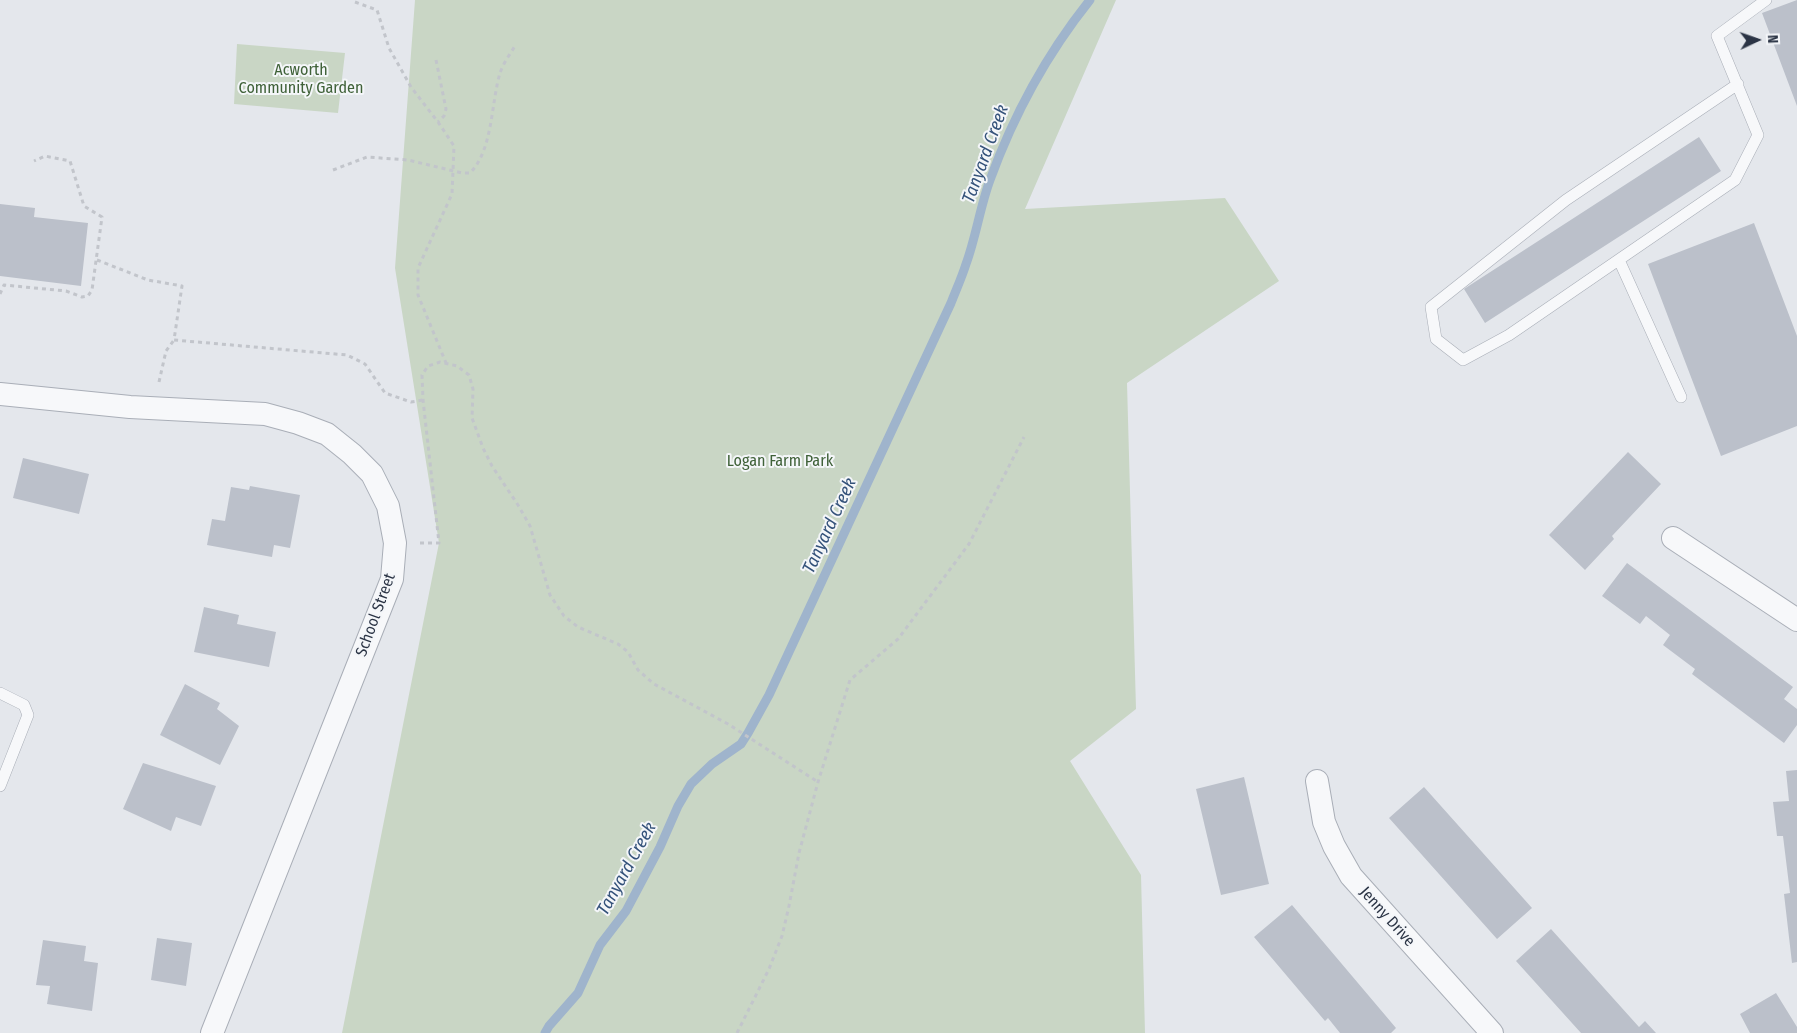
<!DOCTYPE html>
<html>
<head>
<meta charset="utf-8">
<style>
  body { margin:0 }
  #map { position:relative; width:1797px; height:1033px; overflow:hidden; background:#e4e7ec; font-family:"Fira Sans Condensed",sans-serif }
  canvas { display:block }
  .north { position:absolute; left:1732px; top:15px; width:50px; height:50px; -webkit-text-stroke:4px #f4f6f9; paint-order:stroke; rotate:87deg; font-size:14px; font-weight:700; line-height:20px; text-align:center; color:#2b3445 }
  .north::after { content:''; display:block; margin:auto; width:18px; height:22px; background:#2b3445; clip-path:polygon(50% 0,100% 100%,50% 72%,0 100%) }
</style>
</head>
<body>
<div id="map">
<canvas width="1797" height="1033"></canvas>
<div class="north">N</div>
</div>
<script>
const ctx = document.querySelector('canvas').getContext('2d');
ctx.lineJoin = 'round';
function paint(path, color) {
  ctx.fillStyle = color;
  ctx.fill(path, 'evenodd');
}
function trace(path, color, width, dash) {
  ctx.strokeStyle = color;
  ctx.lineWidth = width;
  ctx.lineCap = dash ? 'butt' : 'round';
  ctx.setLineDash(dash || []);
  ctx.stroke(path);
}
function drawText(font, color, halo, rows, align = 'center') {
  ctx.font = font + ' "Fira Sans Condensed",sans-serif';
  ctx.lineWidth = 4;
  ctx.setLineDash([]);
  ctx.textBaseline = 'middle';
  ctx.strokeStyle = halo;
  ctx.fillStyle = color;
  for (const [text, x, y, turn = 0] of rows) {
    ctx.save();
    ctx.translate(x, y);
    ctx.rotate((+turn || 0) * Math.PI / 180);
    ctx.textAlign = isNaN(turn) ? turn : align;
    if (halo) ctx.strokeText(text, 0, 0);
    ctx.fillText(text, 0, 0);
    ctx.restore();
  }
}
const green = new Path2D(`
  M415,0h701l-91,209 200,-11 54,83 -152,102 9,326 -66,52 71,114 4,158h-803l97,-490 -44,-275z
  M237,44l108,9 -7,60 -104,-9z`);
const stream = new Path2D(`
  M545,1033l4,-7 29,-33 22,-48 26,-34 34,-64 18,-41 13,-22 21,-20 29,-20 7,-11 21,-38 182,-392c5,-13 11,-26 15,-39 10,-27 14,-57 24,-84 24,-66 56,-125 100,-180`);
const building = new Path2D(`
  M1797,0v106l-35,-93z
  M1699,137l22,34 -236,152 -21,-34z
  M0,204l35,4 -1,9 54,6 -7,63 -81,-10z
  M1754,223l43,113v90l-76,30 -73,-192z
  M1628,452l33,32 -49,52 2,3 -29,31 -36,-35z
  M23,458l66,16 -10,40 -66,-16z
  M250,486l50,9 -10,53 -16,-3 -2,12 -65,-12 5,-26 13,2 6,-34 18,3z
  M1627,563l166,124 -9,12 13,10v16l-13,18 -92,-69 3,-5 -32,-24 7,-10 -24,-19 -6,8 -38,-28z
  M204,607l35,8 -2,9 39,8 -7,35 -75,-15z
  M185,684l35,19 -3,6 22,17 -19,39 -60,-30z
  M143,763l73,23 -15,40 -25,-9 -5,14 -48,-22z
  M1797,770v192l-5,1 -8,-69 6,-1 -7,-57h-6l-4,-34 16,-1 -3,-30z
  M1244,777l25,107 -48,11 -25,-106z
  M1424,787l108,121 -35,31 -108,-121z
  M1292,905l104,123 -5,5h-51l-12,-15 -3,3 -71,-84z
  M1551,929l88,98 6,-6 11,12h-75l-65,-72z
  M157,938l35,5 -6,43 -35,-6z
  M43,940l43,6 -2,15 14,2 -6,48 -45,-7 3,-18 -14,-1z
  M1776,993l21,34v6h-47l-10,-19z`);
const path = new Path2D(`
  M355,2l22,8 12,38 22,39 27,35 16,24 -2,48 -34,74v27l28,68
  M436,60l10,49 -2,7 -6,6
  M333,170l34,-13 41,3 54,13h8c23,-23 21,-70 30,-100 3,-9 10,-19 15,-27
  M97,260l51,20 34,6 -8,54 173,15 18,9 20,29 26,9 12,-2
  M0,294l4,-9 62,6 16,6 6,-1 4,-6 10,-73 -18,-11 -14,-45 -25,-5 -11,5
  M159,382l7,-31 8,-11
  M420,543h19l-16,-143 -1,-25 6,-9 12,-4 17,4 12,9 4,14 -1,29 11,30 9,18 26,39 12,21 20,69 14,21 14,11 40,17 10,8 10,18 16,14 74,40 90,58
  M737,1033l32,-64 13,-33 7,-30 10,-53 19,-71 32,-102 48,-41 71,-95 55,-107`);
const service = new Path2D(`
  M1738,84l-172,116 -135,107 5,32 27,21 46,-25 226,-155 23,-45 -41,-99 49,-36
  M1619,260l62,137
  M0,693l24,12 4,10 -28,71`);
const minor = new Path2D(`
  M0,394l130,13 135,7 33,9 29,11 25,20 20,20 16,32 7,37 -3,36 -180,454
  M1673,538l124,82
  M1317,781l7,41 10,24 17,30 141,157`);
const parkNames = [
  ["Acworth",301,71],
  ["Community Garden",301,89],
  ["Logan Farm Park",780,462]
];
const streetNames = [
  ["School Street",376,615,-70],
  ["Jenny Drive",1387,917,48]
];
const waterNames = [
  ["Tanyard Creek",986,154,-70],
  ["Tanyard Creek",830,526,-65],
  ["Tanyard Creek",627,869,-61]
];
paint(green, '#c9d6c5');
trace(stream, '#9fb4cc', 9);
paint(building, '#bbc0ca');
trace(service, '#a9aeb7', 12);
trace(minor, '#a9aeb7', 24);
trace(path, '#c2c5cb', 3, [4, 4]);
trace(service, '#f7f8fa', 11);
trace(minor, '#f7f8fa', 22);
drawText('16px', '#3f6138', '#f4f6f9', parkNames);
drawText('16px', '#2b3445', '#f4f6f9', streetNames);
drawText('italic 18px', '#34527a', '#f4f6f9', waterNames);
</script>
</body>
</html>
